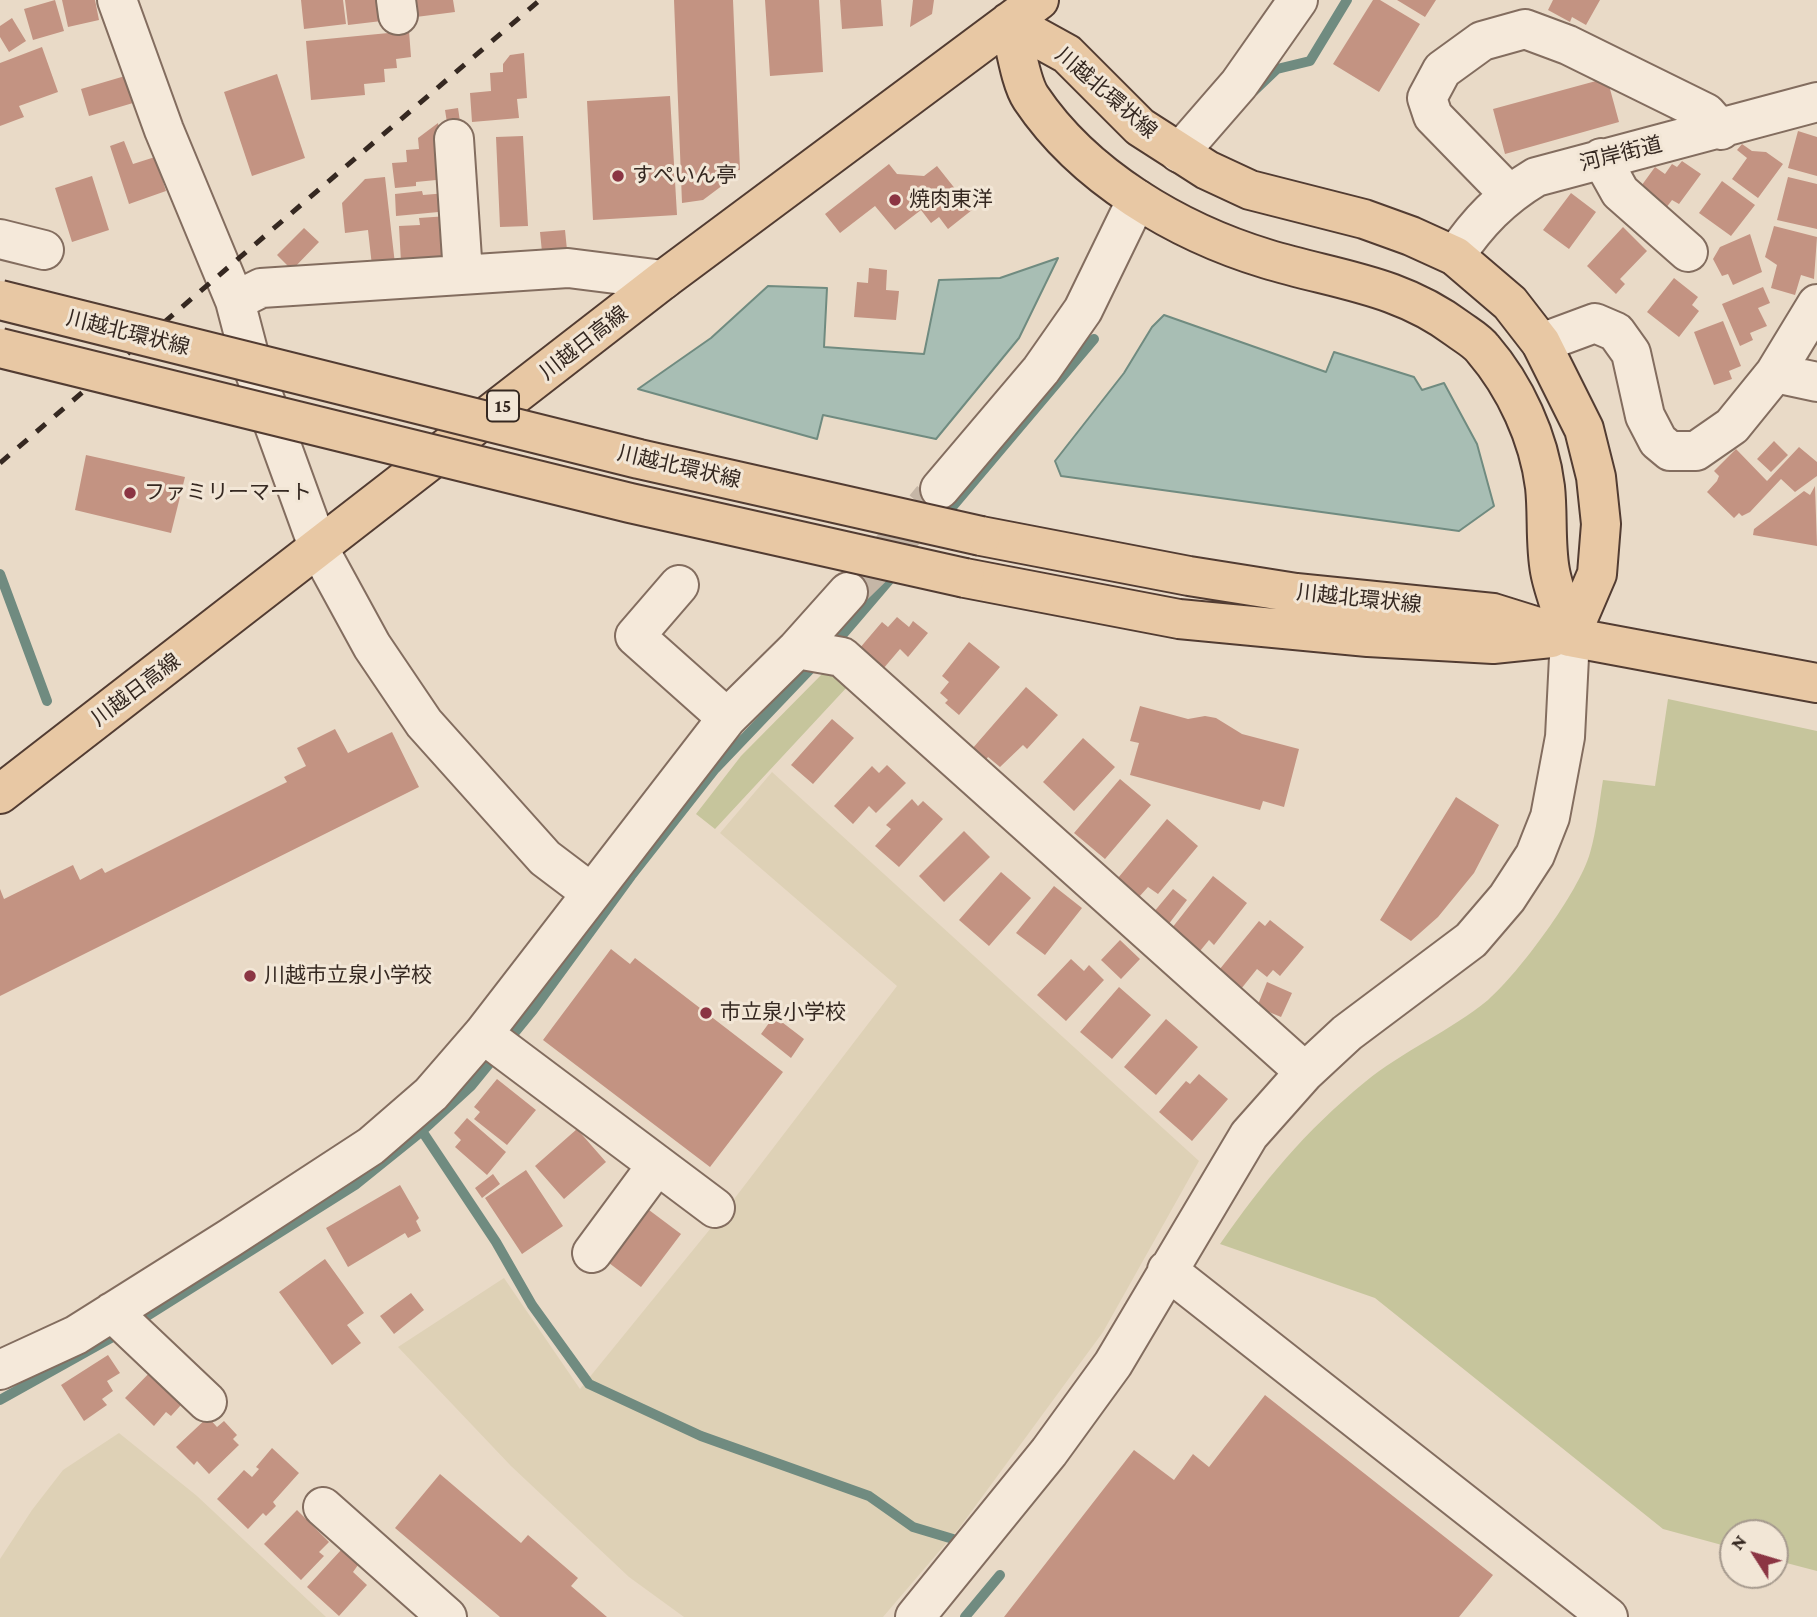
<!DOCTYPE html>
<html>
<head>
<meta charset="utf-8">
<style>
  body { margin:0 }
  #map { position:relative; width:1817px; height:1617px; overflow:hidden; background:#e9dac7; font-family:"Crimson Pro",serif }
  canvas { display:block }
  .north { position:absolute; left:1719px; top:1519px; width:70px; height:70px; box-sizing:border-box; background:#f2e6d6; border:2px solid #a69a8e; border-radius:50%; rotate:307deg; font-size:19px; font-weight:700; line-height:28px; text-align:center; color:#352821 }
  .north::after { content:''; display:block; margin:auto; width:24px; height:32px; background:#8b3543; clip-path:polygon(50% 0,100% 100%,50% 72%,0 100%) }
</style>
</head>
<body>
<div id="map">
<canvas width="1817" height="1617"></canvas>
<div class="north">N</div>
</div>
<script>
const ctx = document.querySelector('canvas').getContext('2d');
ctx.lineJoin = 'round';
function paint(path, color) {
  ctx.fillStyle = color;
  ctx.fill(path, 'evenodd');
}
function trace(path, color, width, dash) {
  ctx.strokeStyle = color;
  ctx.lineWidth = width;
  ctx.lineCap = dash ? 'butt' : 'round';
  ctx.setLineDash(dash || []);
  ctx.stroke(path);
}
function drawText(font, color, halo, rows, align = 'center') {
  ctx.font = font + ' "Crimson Pro","Noto Sans JP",serif';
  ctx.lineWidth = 6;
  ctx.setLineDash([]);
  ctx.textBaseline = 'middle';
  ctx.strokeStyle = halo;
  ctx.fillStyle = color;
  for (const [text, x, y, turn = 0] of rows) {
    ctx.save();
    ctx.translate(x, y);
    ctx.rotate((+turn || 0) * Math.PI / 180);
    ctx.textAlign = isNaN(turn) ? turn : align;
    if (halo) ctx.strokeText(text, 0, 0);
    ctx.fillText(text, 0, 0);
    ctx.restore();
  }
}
const farmland = new Path2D(`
  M772,772l427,389 -96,171 -143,195 -77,90h-199l-55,-40 -118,-111 -113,-119 106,-69 76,111 148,-182 169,-221 -177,-153z
  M119,1433l78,63 129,121h-326v-58l32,-49 31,-40z`);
const green = new Path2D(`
  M828,668l20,18 -133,143 -19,-15 45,-58z
  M1668,699l149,32v840l-42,-11v-27h-42v15l-70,-19 -288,-231 -155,-54c45,-64 84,-112 145,-162 38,-31 85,-51 123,-82 31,-27 91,-108 102,-147 7,-24 9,-50 13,-73l52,6z`);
const water = new Path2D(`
  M1058,258l-39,80 -83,101 -113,-24 -6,24 -179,-50 73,-51 57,-52 59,2 -3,59 100,7 15,-74 61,-2z
  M1164,315l162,57 8,-20 80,25 8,13 22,-7 33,61 17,62 -35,25 -398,-55 -6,-15 69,-88 28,-46z`);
const stream = new Path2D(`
  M1254,91l23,-22 33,-8 37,-61
  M942,519l152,-180
  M0,574l47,127
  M832,647l65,-76
  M422,1131l74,111 36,63 57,79 112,52 168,60 44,31 40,12
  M0,1400l120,-67 235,-148 67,-54 49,-45 62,-76 98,-134 84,-107 103,-108
  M965,1617l35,-42`);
const building = new Path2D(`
  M55,0l9,31 -31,9 -9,-31z
  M62,0h33l4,20 -31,7z
  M301,0h42l3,24 -42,5z
  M345,0h42l3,20 -42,5z
  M414,0h39l2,12 -39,5z
  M674,0h59l7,170 -18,1 1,14 -20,15 -21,3z
  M765,0h54l4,72 -53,4z
  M840,0h41l2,26 -41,3z
  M913,0h21l-2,14 -22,13z
  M1373,0h7l40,24 -41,68 -46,-28z
  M1397,0h39l-11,17z
  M1553,0h47l-14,25 -14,-8 -2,5 -22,-12z
  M12,18l14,23 -17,11 -9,-15v-11z
  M409,31l2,26 -15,2 1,9 -13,1 1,13 -21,2 1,11 -54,5 -5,-59z
  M42,47l16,45 -39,14 5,11 -24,9v-63z
  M524,53l3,45 -10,1 2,19 -47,4 -2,-29 21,-2 -1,-18 13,-1v-8l7,-9z
  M277,74l28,84 -53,18 -28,-84z
  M125,76l8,27 -44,13 -8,-27z
  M1607,78l12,44 -114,32 -12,-45z
  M670,96l7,119 -84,5 -6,-119z
  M458,108l3,20 -13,1 -3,-19z
  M438,123l8,56 -30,3v4l-21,2 -3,-25 15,-1 -1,-12 13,-1 -1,-11z
  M1798,131l19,6v39l-29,-8z
  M523,136l5,90 -28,1 -4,-90z
  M124,141l9,23 22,-7 11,34 -37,13 -19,-58z
  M1742,144l10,7 14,1 17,12 -25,34 -26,-19 15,-21 -10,-8z
  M1682,161l19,13 -22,30 -7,-4 -6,8 -27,-19 16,-22 10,7 7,-10 5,3z
  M889,164l8,10 27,2 13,-10 35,44 -24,19 -9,-12 -8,6 -10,-13 -26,20 -20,-24 -35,27 -15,-19z
  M92,176l17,54 -37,12 -17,-54z
  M385,177l10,87 -23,2 -4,-36 -23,3 -3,-30 23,-24z
  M1788,177l29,7v45l-40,-9z
  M1722,181l33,24 -24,31 -32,-23z
  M422,191l1,4 24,-2 2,18 -53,5 -1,-22z
  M1571,193l25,19 -27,37 -26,-19z
  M448,216l3,42 -50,4 -2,-36 21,-1 -1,-7z
  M1774,226l43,11 -3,42 -13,-4 -6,20 -24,-7 6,-23 -12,-8z
  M1623,227l24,24 -27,28 5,5 -9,10 -29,-28z
  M304,228l15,14 -27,28 -15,-15z
  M565,230l2,20 -25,2 -2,-20z
  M1750,234l12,38 -29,13 -5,-11 -6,2 -9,-17 7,-12z
  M869,268l18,2 -1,20 13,1 -3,29 -42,-3 3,-35 11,1z
  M1674,278l24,19 -6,8 7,6 -20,26 -32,-25z
  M1763,287l7,16 -12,5 9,18 -17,7 3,7 -13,6 -18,-42z
  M1723,321l18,45 -12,5 3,8 -18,6 -20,-53z
  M1774,441l14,14 -17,17 -14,-13z
  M1799,447l18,15v14l-22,16 -14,-13 -31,33 -8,4 -3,-3 -5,5 -27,-26 10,-11 2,-5 -5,-5 22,-22 31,32z
  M86,455l99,22 -14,56 -96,-23z
  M1815,486l2,60 -64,-11 1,-6 50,-38 6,4z
  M897,617l12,10 4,-6 15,12 -20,24 -8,-8 -17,20 -24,-20 23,-27 6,5z
  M969,642l31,25 -41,48 -14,-12 3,-3 -8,-7 9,-11 -7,-6z
  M1026,687l32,28 -31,34 -4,-4 -23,22 -12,-10 -3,4 -13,-12z
  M1140,706l48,13 17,-3 11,2 26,16 57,15 -15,58 -21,-6 -3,9 -130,-35 9,-32 -9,-2z
  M832,719l22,19 -41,46 -22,-19z
  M335,729l13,24 44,-21 27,55 -419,209v-107l4,10 69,-34 7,15 22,-12 3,5 182,-91 -3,-5 22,-11 -9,-18z
  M1083,738l32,29 -41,44 -31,-29z
  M887,765l19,18 -30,30 -7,-7 -16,18 -19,-18 38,-40 7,7z
  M1120,779l31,26 -46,54 -31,-26z
  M1456,797l43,28 -25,48 -36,44 -27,24 -31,-21z
  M912,799l6,7 5,-5 20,18 -44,48 -24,-21 16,-17 -5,-4z
  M1167,819l31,27 -40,48 -10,-7 -9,10 -21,-19z
  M964,831l26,26 -46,45 -25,-26z
  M1001,872l30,26 -42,48 -30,-26z
  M1213,876l34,27 -33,42 -5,-5 -13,16 -28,-23z
  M1054,886l28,22 -37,47 -29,-22z
  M1173,889l14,11 -19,25 -15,-12z
  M1270,920l34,27 -24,29 -7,-6 -6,7 -10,-8 -20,25 -22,-19 44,-54 6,5z
  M1120,940l20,19 -19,20 -20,-19z
  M611,949l19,15 5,-6 148,114 -73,95 -167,-127z
  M1071,959l13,12 5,-6 15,15 -38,41 -29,-26z
  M1267,982l25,11 -11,24 -24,-10z
  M1119,987l32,28 -39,44 -32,-27z
  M774,1016l30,23 -13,19 -30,-24z
  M1166,1019l32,28 -42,48 -32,-28z
  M1199,1074l29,25 -36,42 -33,-29 27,-31 4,3z
  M497,1079l39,31 -29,35 -33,-26 6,-7 -6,-5z
  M467,1118l39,34 -19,23 -32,-28 6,-7 -7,-7z
  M577,1129l29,33 -42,37 -29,-33z
  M526,1170l37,56 -41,28 -37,-56z
  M493,1174l7,10 -18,14 -7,-10z
  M400,1185l19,33 -3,3 5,10 -13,7 -3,-5 -57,34 -22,-39z
  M645,1207l36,27 -40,53 -36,-27z
  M325,1259l39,54 -17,12 14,18 -29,22 -53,-73z
  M411,1293l13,17 -30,24 -14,-18z
  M108,1355l12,18 -13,8 6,10 -11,8 5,6 -23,16 -23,-36z
  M155,1367l26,25 -6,6 6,7 -10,11 -5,-4 -12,14 -29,-28z
  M1265,1395l228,180 -34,42h-455l130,-167 40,30 19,-26 16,13z
  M208,1417l9,10 7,-6 13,14 -4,4 6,6 -30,29 -12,-13 -3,4 -18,-18z
  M272,1448l27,25 -26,29 3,4 -10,10 -3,-3 -15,16 -31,-30 27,-29 8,7 7,-8 -3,-2z
  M440,1474l81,69 7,-8 50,43 -7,8 36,31h-107l-105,-89z
  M297,1510l32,32 -10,10 5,4 -23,24 -37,-36z
  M341,1550l17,15 -5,7 14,13 -28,31 -32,-29z`);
const minorTunnel = new Path2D(`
  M848,592l37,-36 47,-58`);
const minor = new Path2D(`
  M117,0l47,130 71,171 16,61 68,187 53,97 52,77 121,135 45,34
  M396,0l2,15
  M454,139l9,135
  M1179,153l60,-69 59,-84
  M1601,158l19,34 68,60
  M1508,193l-75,-77 -6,-18 15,-28 40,-29 43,-12 43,16 138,68 15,17
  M0,239l44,11
  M1455,256c23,-34 46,-58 81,-79l281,-75
  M235,301l26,-13 307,-20 95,12
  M1541,343l54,-20 21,9 15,21 14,63 13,25 12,10h26l36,-25 43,-53 42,-69
  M1775,373l42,9
  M940,489l101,-119 42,-60 54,-111
  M679,585l-44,51 92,82
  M797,649l45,8 463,415
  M483,1034l232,174
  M592,1253l65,-88
  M1167,1270l441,347
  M112,1312l95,90
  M0,1370l76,-35 154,-97 141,-92 60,-52 52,-60 244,-316 70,-69 51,-57
  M323,1507l124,110
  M915,1617l134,-165 64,-88 136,-229 56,-63 42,-39 124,-93 36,-42 28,-43 15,-38 15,-80 5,-100`);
const major = new Path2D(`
  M1009,22l58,32 73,73 67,43 43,20 114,29 47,17 44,20 55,47 31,40 43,86 12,48 5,47 -4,50 -27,63
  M1009,22c6,20 11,60 22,76 53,79 147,134 236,161 69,21 131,25 191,70 8,6 19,12 25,20 32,37 56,89 62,138 3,27 0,57 5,84 4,22 14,44 20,66
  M981,536l208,40 107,17 197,20 77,24 247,46
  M965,578l214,41 189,18 125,7 58,-6
  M0,794l663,-514 376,-280`);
const rail = new Path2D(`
  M0,463l540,-463`);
const majorBridge = new Path2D(`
  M0,300l639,159 342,77
  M0,348l630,155 335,75`);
const markers = [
  [618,176,7,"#8b3543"],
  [895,200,7,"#8b3543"],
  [130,493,7,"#8b3543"],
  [250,976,7,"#8b3543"],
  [706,1013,7,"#8b3543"]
];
const shields = [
  [503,406,32]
];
const shieldNames = [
  ["15",503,406]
];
const streetNames = [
  ["川越北環状線",1106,93,41],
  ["河岸街道",1621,154,-14],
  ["川越北環状線",128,333,14],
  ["川越日高線",584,343,-38],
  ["川越北環状線",679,467,13],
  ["川越北環状線",1359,599,6],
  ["川越日高線",136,690,-37]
];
const poiNames = [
  ["すぺいん亭",632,176],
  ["焼肉東洋",909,200],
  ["ファミリーマート",144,493],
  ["川越市立泉小学校",264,976],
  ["市立泉小学校",720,1013]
];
paint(farmland, '#ded1b6');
paint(green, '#c6c59c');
paint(water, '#a8beb4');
trace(water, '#708b80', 2);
trace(stream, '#708b80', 10);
paint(building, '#c39382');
trace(minorTunnel, '#c5b6a6', 38, [38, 19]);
trace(minor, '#836d5f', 42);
trace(major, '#523c32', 42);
trace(minor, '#f5e9da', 38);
trace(major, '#e8c8a4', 38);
trace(rail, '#352821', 5, [12, 12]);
trace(majorBridge, '#523c32', 42, []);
trace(majorBridge, '#e8c8a4', 38);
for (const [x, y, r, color] of markers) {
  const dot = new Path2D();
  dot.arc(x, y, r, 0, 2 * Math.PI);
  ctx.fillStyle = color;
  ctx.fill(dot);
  trace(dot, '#f2e6d6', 2.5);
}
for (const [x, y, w] of shields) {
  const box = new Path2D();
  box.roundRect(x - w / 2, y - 15.5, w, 31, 5);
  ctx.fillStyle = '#f2e6d6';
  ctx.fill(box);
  trace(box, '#352821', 2);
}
drawText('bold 19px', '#352821', null, shieldNames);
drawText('21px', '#352821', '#f2e6d6', streetNames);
drawText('21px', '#352821', '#f2e6d6', poiNames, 'left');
</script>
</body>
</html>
